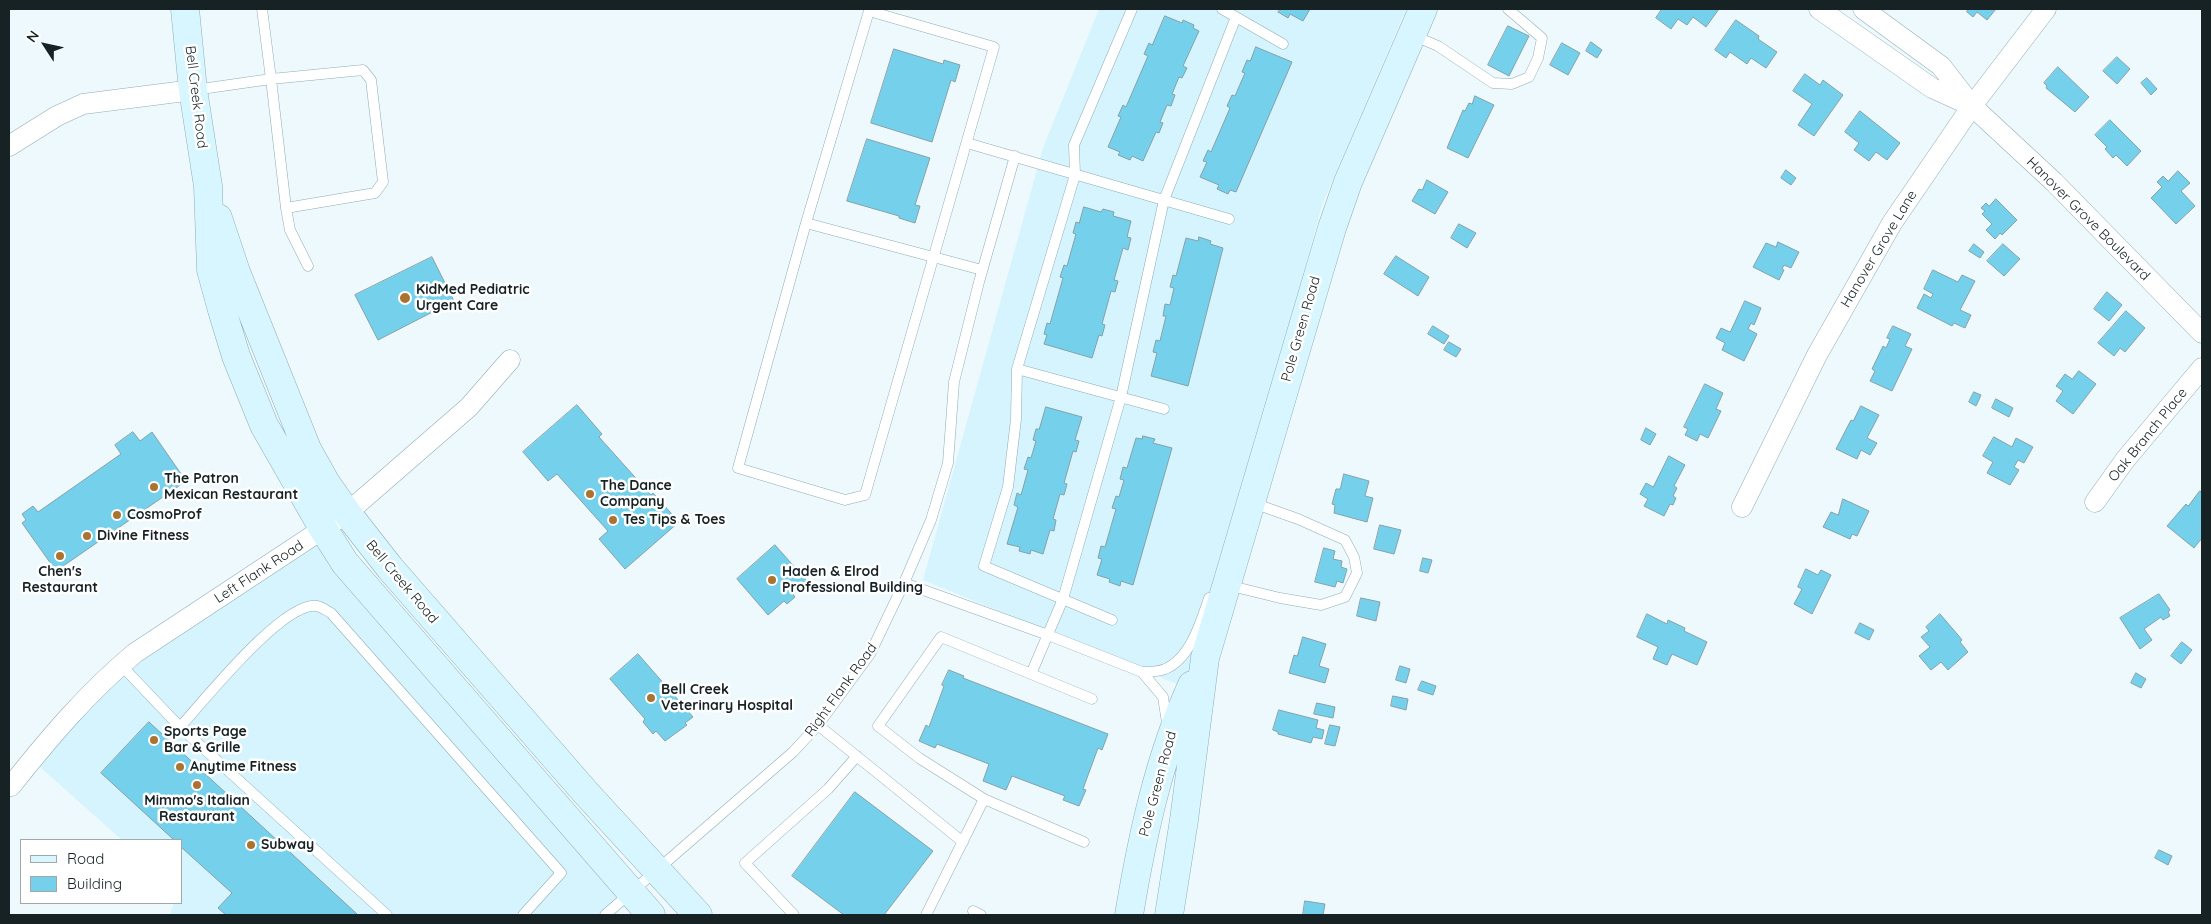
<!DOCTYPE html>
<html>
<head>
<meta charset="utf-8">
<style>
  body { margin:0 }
  #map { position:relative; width:2211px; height:924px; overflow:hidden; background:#edf9fd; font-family:Quicksand,sans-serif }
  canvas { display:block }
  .frame { position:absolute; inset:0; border:10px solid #172225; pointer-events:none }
  .legend { position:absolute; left:20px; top:839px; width:162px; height:65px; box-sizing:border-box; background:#fff; border:1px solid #a2a7a8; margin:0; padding:6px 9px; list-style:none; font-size:15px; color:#172225 }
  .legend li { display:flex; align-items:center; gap:10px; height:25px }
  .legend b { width:25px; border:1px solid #a2a7a8 }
  .north { position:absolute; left:20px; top:20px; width:50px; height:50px; -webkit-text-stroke:4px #fff; paint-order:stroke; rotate:305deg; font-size:14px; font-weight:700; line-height:20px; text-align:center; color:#172225 }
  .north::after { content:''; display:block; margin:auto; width:18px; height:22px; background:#172225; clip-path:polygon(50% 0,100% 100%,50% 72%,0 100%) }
</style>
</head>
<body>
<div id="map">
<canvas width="2211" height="924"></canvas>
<div class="frame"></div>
<ul class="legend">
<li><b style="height:6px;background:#d7f6ff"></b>Road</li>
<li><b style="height:14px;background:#75d1eb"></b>Building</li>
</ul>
<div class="north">N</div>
</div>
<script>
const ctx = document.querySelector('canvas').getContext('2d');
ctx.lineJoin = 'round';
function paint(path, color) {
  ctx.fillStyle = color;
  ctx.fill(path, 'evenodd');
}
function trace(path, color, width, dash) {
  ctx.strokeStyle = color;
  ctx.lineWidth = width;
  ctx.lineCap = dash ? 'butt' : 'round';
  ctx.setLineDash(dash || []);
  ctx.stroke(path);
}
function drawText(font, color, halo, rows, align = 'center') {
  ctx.font = font + ' Quicksand,sans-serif';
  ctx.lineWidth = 5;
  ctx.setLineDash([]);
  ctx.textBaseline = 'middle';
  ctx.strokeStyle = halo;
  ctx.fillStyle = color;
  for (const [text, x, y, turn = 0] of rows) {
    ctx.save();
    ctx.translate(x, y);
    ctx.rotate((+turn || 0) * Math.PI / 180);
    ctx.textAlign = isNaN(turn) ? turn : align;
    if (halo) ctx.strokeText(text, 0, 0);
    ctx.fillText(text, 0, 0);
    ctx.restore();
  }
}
const built = new Path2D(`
  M1099,9h307l-84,196 -130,483 -10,-2 -259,-106 120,-432z
  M324,530l308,363 -27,22h-435l4,-12h7v-63h-59l-90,-80 56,-65z`);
const building = new Path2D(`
  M1281,9h29l-7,12 -13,-7 -2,4 -10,-6z
  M1662,9h57l-13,18 -13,-10 -6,8 -9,-6 -7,10 -15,-11z
  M1968,9h28l-9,11 -10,-8 -4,5 -6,-5z
  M1165,16l17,7 1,-3 11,5 -1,3 6,3 -16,35 4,2 -5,10 -3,-1 -7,17 3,1 -4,11 -4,-1 -7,17 3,1 -4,10 -3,-1 -13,29 -11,-5 -2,4 -12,-5 2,-3 -12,-5 13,-30 -3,-1 5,-11 3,2 22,-51 -4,-2 5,-11 3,2z
  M1736,20l23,16 -1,3 19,13 -11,16 -15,-10 -4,6 -17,-12 -4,6 -11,-8z
  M1508,26l21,10 -20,40 -21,-11z
  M1591,42l11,8 -5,8 -11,-7z
  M1562,43l18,10 -12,22 -18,-10z
  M1256,47l36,15 -56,130 -6,-2 -2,4 -11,-5 2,-4 -19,-8 7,-15 -4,-1 5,-11 3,2 19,-44 -3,-2 5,-11 3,1 10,-23 -3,-1 5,-12 3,1z
  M894,49l49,15 1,-4 16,5 -5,17 -4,-2 -19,62 -61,-19z
  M2117,57l13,12 -13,15 -14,-13z
  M2058,67l31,30 -14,15 -29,-24 1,-2 -3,-3z
  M1805,74l15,11 3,-5 20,15 -29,41 -16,-11 14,-21 -19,-13z
  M2147,78l10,11 -6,6 -10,-12z
  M1475,96l19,9 -26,53 -21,-10 16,-38 2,1 4,-8 3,1z
  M1860,111l40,32 -13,17 -11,-8 -7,9 -15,-11 5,-7 -14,-11z
  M2110,120l31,31 -14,15 -11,-11 -3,3 -8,-9 2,-2 -12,-12z
  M867,139l63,19 -15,47 5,1 -5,17 -16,-5v-2l-52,-15z
  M1786,170l10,8 -5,7 -10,-7z
  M2178,171l12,12 -9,8 14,15 -19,18 -25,-26 11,-11 -5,-5 6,-6 5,5z
  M1427,180l21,12 -13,22 -23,-13 7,-12 3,1z
  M1996,199l21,21 -15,15 -2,-2 -5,6 -9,-9 6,-6 -10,-10 3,-3 -4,-3 5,-5 3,3z
  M1084,207l17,5 2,-3 11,3 -1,4 18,5 -4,16 4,1 -3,12 -5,-2 -9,32 4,1 -3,11 -4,-1 -9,33 3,1 -3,11 -3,-1 -7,23 -48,-14 3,-9 -3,-1 3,-11 3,1 13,-46 -3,-1 4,-12 3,1 9,-32 -3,-1 3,-11 3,1z
  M1459,224l17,9 -9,15 -16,-10z
  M1199,237l12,4 -1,3 13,4 -35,138 -37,-10 6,-23 -4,-1 3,-12 4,1 6,-25h-3l2,-12 5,1 4,-17 -4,-1 3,-12 3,1 10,-38 12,3z
  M1778,242l21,10 -8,16 -7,-3 -2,4 2,1 -5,10 -26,-13 13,-24 10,4z
  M1974,244l10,8 -4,6 -11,-7z
  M2003,244l17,15 -16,17 -17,-15z
  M1396,256l33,21 -11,19 -34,-22z
  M432,257l22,44 -76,39 -23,-45z
  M1933,270l25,12 4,-7 13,6 -15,29 11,5 -6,13 -11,-5 -2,3 -35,-18 7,-14 7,4 2,-4 -9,-5z
  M2107,292l15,13 -13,16 -15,-12z
  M1745,301l16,7 -7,17 -3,-2 -3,6 9,5 -13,27 -22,-11 3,-7 -9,-5 5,-10 9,4z
  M2126,311l19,17 -20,24 -5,-4 -6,8 -16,-13z
  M1433,326l16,10 -5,8 -16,-10z
  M1893,326l18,8 -6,12 7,3 -20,42 -22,-10 5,-10 -3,-2 11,-23 3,2 4,-9 -3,-1z
  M1449,342l12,7 -5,8 -12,-7z
  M2079,371l17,13 -23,30 -17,-13 7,-10 -7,-5 9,-12 7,5z
  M1705,384l18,9 -7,16 5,2 -13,27 -8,-4 -3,7 -12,-6 3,-6 -4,-2z
  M1974,392l7,3 -5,11 -7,-4z
  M1996,399l17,9 -4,9 -17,-9z
  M577,405l25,29 -3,3 52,58 2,-2 26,29 -54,47 -26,-30 9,-8 -51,-57 -9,7 -25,-29z
  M1861,406l18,9 -12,23 10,5 -7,12 -9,-5 -4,9 -21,-10 15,-29 2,1z
  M1046,407l36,10 -7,23 4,1 -3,11 -3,-1 -9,32 3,1 -3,11 -4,-1 -7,25 3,1 -2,11 -4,-1 -7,24 -12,-4 -1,4 -11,-3 1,-4 -13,-3 11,-37 -4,-2 3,-12 4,2 7,-25 -4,-1 4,-12 3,1 5,-17 -3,-1 3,-11h3z
  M1646,428l10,6 -6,11 -9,-5z
  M133,432l7,9 12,-9 34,49 -130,90 -34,-48 4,-3 -4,-6 11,-8 5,6 83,-58 -6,-9z
  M1143,436l12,3 -2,4 19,5 -39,137 -12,-4 -1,5 -11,-4 1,-3 -13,-4 5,-16 -4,-1 3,-12 4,1 11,-38 -4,-1 4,-12 3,1 5,-17 -4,-1 3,-12 4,1 9,-30 6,1z
  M1994,437l18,10 4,-9 17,9 -9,16 -6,-3 -4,7 5,3 -9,15 -23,-12 6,-11 -10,-6z
  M1669,456l16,9 -11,21 3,2 -4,8 3,2 -3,7 -3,-1 -6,12 -20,-10 4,-7 -8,-5 6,-11 7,4z
  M1344,474l25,7 -4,15 8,2 -6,24 -33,-9 1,-8 -3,-1 4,-15h4z
  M2200,491l2,2v45l-8,10 -27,-22 19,-22 2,2z
  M1843,499l26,12 -12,25 -5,-2 -2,5 -27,-12 8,-15 7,3z
  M1380,525l21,5 -7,24 -20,-5z
  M775,545l32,36 -14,13 2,3 -8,7 -3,-3 -16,14 -31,-36z
  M1324,548l11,3 -2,8 9,2 -1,6 6,2 -4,14 -6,-2 -2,6 -20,-5z
  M1423,558l9,2 -4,13 -8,-2z
  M1806,569l12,6 3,-5 10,5 -19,39 -18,-10 8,-15 -4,-2z
  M2159,594l11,16 -2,2 2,4 -7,4 -2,-3 -17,12 8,11 -12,9 -20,-31z
  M1361,598l19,4 -4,19 -19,-5z
  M1647,614l20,10 1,-4 17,8 -1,3 23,11 -10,23 -25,-11 -5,11 -14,-6 5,-12 -21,-10z
  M1940,614l18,21 4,5 -2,2 8,10 -20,18 -7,-8 -10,8 -12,-14 11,-9 -9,-10 8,-6 -3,-4z
  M1860,623l14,7 -5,10 -14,-7z
  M1303,637l23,7 -7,22 10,3 -4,14 -36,-10 5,-18 3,1z
  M2182,642l10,8 -11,14 -10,-8z
  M638,654l55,63 -8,6 2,2 -22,16 -9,-10 -3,3 -10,-12 2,-3 -35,-40z
  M1400,666l10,3 -4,14 -10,-3z
  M949,670l15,6 -1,2 145,56 -6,16 -4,-2 -15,41 3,1 -7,16 -16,-6 2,-4 -53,-20 -6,14 -23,-9 6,-17 -52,-20 -2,4 -16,-7 7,-16 3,2 15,-41 -2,-1z
  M2136,673l10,6 -5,9 -10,-5z
  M1422,681l14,5 -3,9 -15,-5z
  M1393,696l15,3 -2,11 -15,-4z
  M1317,703l18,4 -2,11 -19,-4z
  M1279,710l39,10 -2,8 8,2 -2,9 -9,-2 -2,6 -33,-9v-2l-5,-2z
  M149,722l209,193h-132l-8,-7 14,-15 -51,-46v-7h-7l-73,-67z
  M1330,725l10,2 -5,19 -10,-2z
  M855,792l78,59 -49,64h-40l-52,-39z
  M2159,850l13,6 -4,9 -13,-7z
  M1305,901l20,3 -2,11h-20z`);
const lane = new Path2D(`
  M869,11l125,36 -129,448 -20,5 -107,-32 68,-245z
  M1236,17l47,27
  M1412,35l26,11 55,37 19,1 17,-7 9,-19 4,-20 -34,-29
  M363,70l8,10 12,102 -8,11 -89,15 -15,-129z
  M194,90l77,-11 -9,-70
  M967,143l262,76
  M286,208l4,22 18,36
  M806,223l176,47
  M1017,369l147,40
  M904,583l27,-63 17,-57 6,-81 25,-100 36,-126
  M1227,585l53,13 41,7 24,-8 12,-24 -3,-16 -9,-17 -47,-21 -45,-16
  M1112,620l-128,-54 24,-79 8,-68 1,-50 58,-194 -1,-30 58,-136
  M121,665l59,62 207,188
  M1142,672c8,0 16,0 23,-3 25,-10 36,-47 44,-71
  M1031,674l32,-75 58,-202 43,-197 72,-183 -14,-8
  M818,725l145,117
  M180,727c23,-25 103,-126 137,-121 5,1 10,5 14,7l230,260 -38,42
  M1084,842l-100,-43 -65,-41 -41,-32 63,-89 151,62
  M973,911l8,4
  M605,915l188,-163 25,-27 52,-71 34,-71 144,52 94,37 21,25 4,26
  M794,915l-49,-52 83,-74 29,-33
  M926,915l58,-116`);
const street = new Path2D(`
  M1819,9l113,79 40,18 -31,-40 -78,-57
  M1972,106l82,76 148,151
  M9,146l48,-30 26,-12 110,-14
  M2095,502l30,-42 77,-92
  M1742,507l75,-152 75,-132 80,-117 74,-97
  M11,786c38,-48 77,-94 124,-133l212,-140 122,-106 41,-47`);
const secondary = new Path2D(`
  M185,9l8,81 15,96 3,84 11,40 14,46 28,69 60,105 21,33 306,352
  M218,218l18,54 71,177 19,34 21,30 43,55 196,225 112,122
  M1129,915c13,-78 30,-158 63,-230
  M1169,915l15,-95 21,-162 127,-430 16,-46 75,-173`);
const markers = [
  [405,298,6,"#aa732f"],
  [154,487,5,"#aa732f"],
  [590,494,5,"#aa732f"],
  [117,515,5,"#aa732f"],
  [613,520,5,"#aa732f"],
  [87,536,5,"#aa732f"],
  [60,556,5,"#aa732f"],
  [772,580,5,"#aa732f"],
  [651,698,5,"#aa732f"],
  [154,740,5,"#aa732f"],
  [180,767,5,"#aa732f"],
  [197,785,5,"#aa732f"],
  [251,845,5,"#aa732f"]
];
const streetNames = [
  ["Bell Creek Road",196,97,83],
  ["Hanover Grove Boulevard",2088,219,45],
  ["Hanover Grove Lane",1879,249,-59],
  ["Pole Green Road",1301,329,-74],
  ["Oak Branch Place",2148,435,-51],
  ["Left Flank Road",259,572,-33],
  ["Bell Creek Road",402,582,50],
  ["Right Flank Road",841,690,-54],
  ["Pole Green Road",1158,784,-75]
];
const poiNames = [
  ["KidMed Pediatric",416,290],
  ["Urgent Care",416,306],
  ["The Patron",164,479],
  ["Mexican Restaurant",164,495],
  ["The Dance",600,486],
  ["Company",600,502],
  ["CosmoProf",127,515],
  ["Tes Tips & Toes",623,520],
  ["Divine Fitness",97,536],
  ["Chen's",60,572,"center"],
  ["Restaurant",60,588,"center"],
  ["Haden & Elrod",782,572],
  ["Professional Building",782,588],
  ["Bell Creek",661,690],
  ["Veterinary Hospital",661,706],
  ["Sports Page",164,732],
  ["Bar & Grille",164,748],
  ["Anytime Fitness",190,767],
  ["Mimmo's Italian",197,801,"center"],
  ["Restaurant",197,817,"center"],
  ["Subway",261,845]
];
paint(built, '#d5f4fe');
paint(building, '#75d1eb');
trace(building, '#85a1aa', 1);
trace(lane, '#90adb6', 11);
trace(street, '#90adb6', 21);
trace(secondary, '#90adb6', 29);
trace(lane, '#fff', 10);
trace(street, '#fff', 20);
trace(secondary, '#d7f6ff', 28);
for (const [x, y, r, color] of markers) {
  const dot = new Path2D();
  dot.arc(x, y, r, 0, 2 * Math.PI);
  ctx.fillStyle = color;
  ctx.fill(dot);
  trace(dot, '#fff', 2);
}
drawText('14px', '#172225', '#fff', streetNames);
drawText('bold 14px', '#172225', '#fff', poiNames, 'left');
</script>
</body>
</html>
